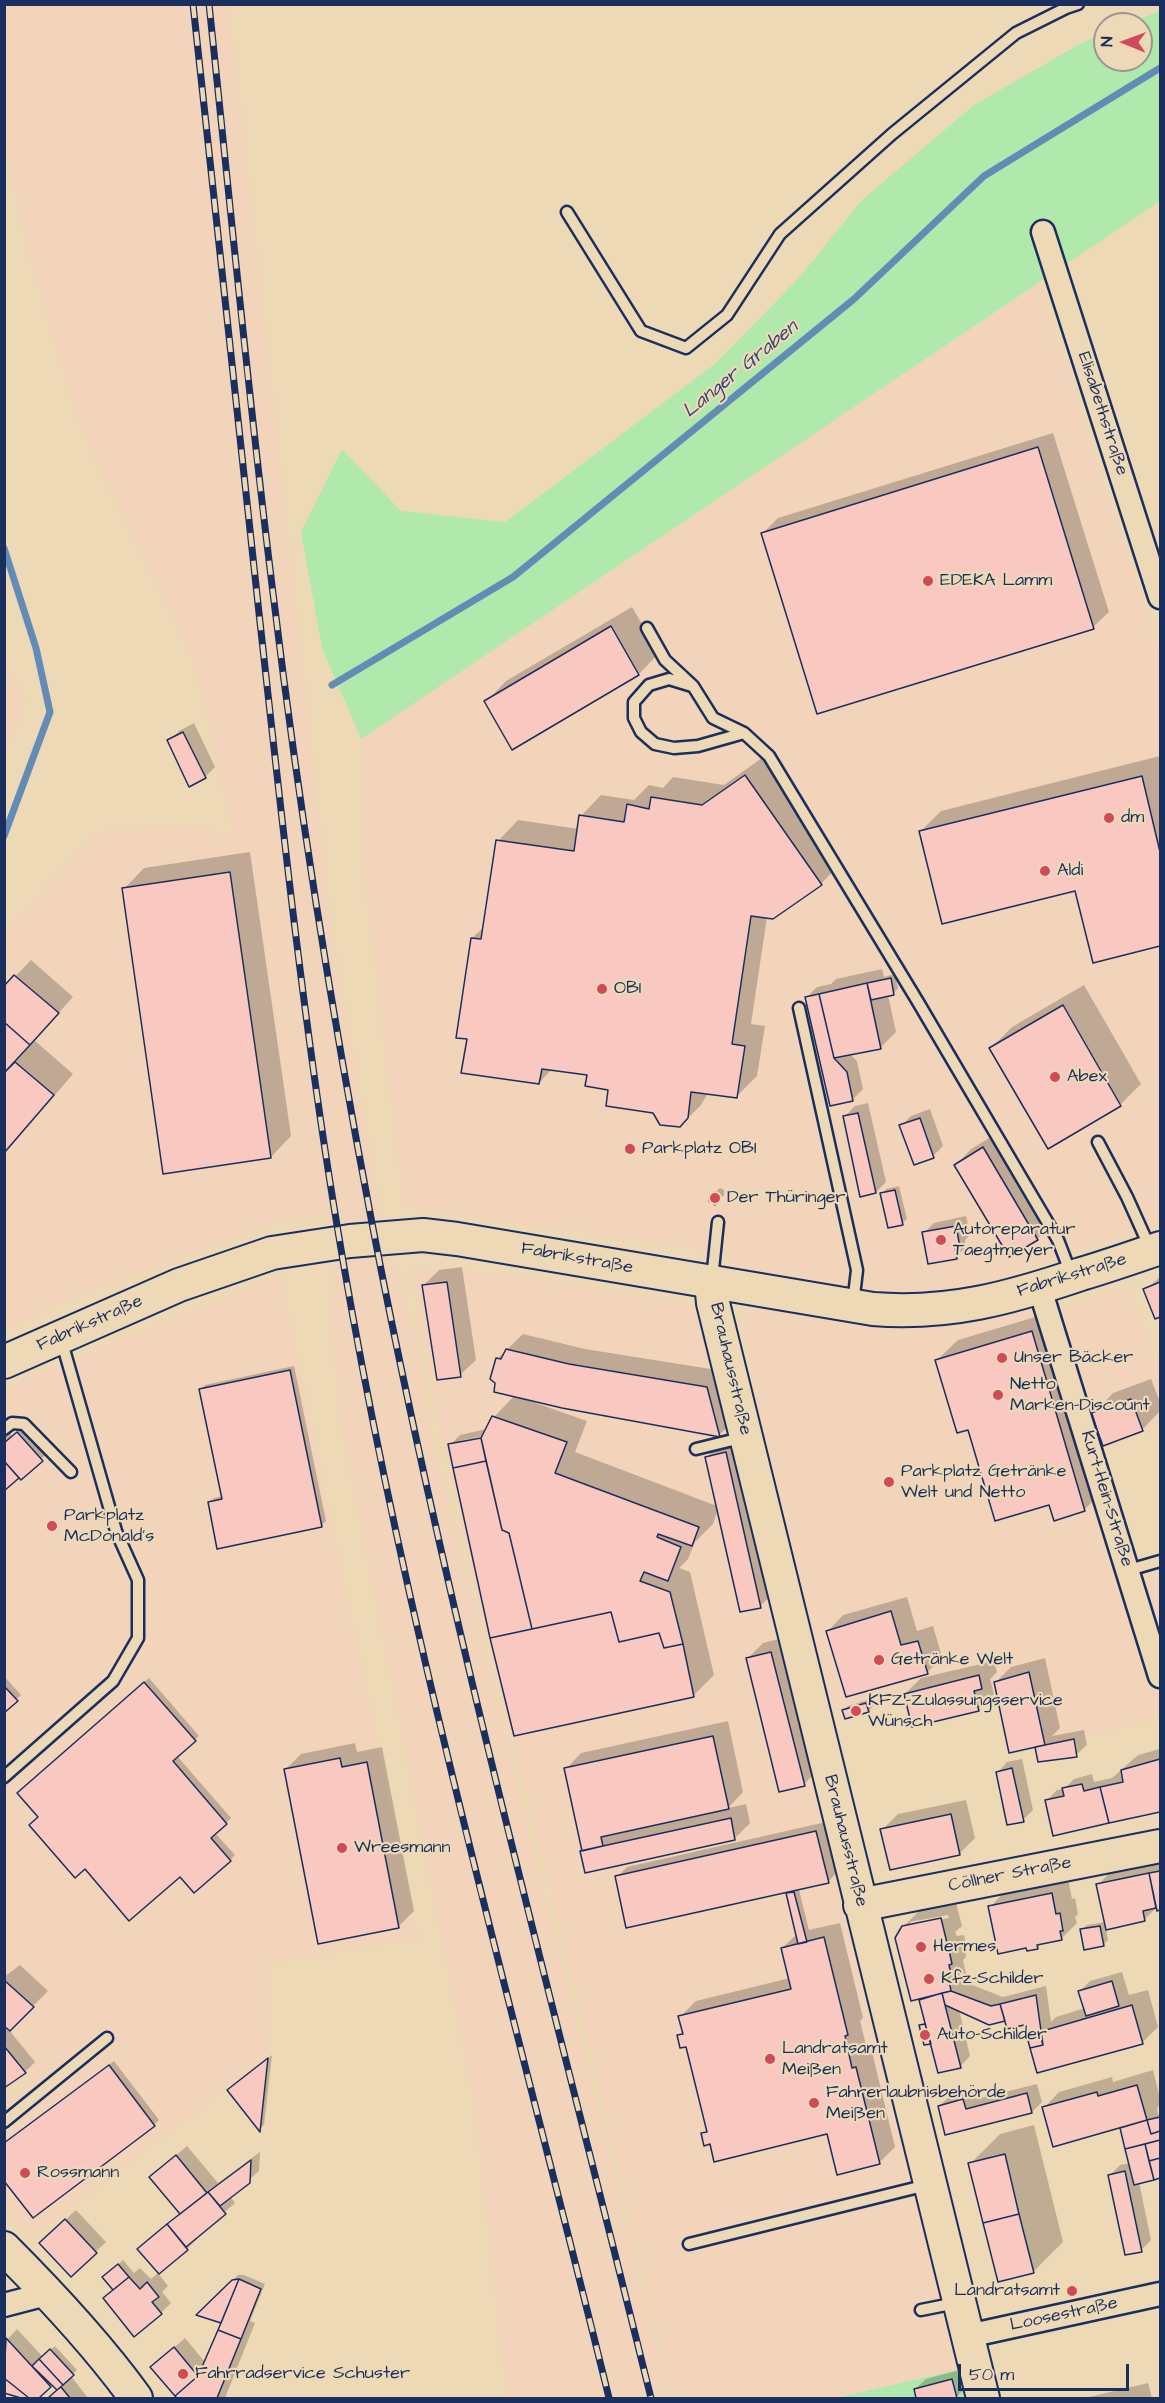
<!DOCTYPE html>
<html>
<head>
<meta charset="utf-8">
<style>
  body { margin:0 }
  #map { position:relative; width:1165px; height:2403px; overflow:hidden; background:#eed9b7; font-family:"Architects Daughter",sans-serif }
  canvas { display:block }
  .frame { position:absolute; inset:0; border:6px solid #1b2f5e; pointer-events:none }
  .north { position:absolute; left:1093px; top:12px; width:60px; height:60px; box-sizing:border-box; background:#eed9b7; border:2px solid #9a9593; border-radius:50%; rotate:271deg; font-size:16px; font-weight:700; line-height:24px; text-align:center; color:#1b2f5e }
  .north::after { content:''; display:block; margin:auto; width:21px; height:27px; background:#d1495b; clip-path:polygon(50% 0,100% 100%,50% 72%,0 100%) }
  .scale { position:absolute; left:958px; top:2364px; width:171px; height:27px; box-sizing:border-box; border:3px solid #1b2f5e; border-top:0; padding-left:8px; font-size:18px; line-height:21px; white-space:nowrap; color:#1b2f5e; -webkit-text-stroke:4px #eed9b7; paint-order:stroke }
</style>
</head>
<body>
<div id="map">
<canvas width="1165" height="2403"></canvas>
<div class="frame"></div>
<div class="north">N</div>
<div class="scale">50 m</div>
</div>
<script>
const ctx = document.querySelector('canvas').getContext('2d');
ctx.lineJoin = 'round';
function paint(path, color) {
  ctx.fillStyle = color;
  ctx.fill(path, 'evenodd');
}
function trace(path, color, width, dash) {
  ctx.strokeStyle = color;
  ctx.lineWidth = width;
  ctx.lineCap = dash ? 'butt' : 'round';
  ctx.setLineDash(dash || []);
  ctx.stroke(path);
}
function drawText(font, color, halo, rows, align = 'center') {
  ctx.font = font + ' "Architects Daughter",sans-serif';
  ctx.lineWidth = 4.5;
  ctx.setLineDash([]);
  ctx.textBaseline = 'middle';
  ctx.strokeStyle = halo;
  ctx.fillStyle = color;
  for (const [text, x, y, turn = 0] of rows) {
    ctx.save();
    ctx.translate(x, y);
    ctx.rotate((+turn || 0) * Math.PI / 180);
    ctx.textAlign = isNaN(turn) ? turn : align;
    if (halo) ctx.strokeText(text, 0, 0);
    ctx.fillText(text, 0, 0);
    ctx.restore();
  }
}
const built = new Path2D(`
  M5,5h224l102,916 59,345h10l36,185 93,382 141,565h-163l-33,-296 -133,-678 -12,-119 7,-28 -11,-61 -38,2 -230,86 -52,27 -1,-399 93,-100 101,-6 37,14 -42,-182 -111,-227 -49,-162 -28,-120z
  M1038,283l122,372v570l-143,45 19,46 94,-30 24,68 6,-2v76l-82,29 39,130 27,-4 16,-7v142l-152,37 -16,-69 -10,2 -6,-19 -144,43 -77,-314 -23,-144 -328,-47 -41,-342 -2,-126z
  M5,664l21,39 -21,47 -1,-86z
  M412,1267l94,7 191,31 106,439 82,310 72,316 -121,28h-161l-124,-509 -73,-284 -53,-245z
  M281,1276l137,662 -147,26 -3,93 -237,181 -26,-27v-110l29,-22 -30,-40 1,-647 24,-15z`);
const green = new Path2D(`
  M1160,11v190l-799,538 -39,-91 -21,-116 41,-83 59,62 104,11 211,-159 82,-84 64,-79 112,-95 104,-60 27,-12v27h36v-36h-13z
  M957,2370l7,28h-128z`);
const shadow = new Path2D(`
  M1053,433l56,179 -16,15 -330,-94 15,-15z
  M632,607l27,46 -20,21 -126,74 -27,-46 20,-21z
  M194,723l21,44 -10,10 -36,-36 10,-10z
  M766,755l75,108 -20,21 -54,33 -16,107 14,2 -8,50 -21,21 -28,-4 -7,12 -21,21 -71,-38 -21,-14 -36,-5 -13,14 -71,-45 4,-100 13,-12 13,-85 20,-21 61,9 2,-13 20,-21 33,5 15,-15 14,3 10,-11 51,8z
  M1160,756v189l-66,16 -18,-72 -156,-57 21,-21z
  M250,852l41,284 -20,21 -147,-268 20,-21z
  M31,960l42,37 -39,43 39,34 -69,80v-170l3,1z
  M882,969l2,8 11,-3 3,14 -4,5 -6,2 8,37 -16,16 -30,6 7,7 6,28 -10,10 -22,5 -24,-107 10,-10 14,-3 5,-5z
  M1084,985l57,99 -21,21 -72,42 -57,-99 21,-21z
  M868,1103l18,79 -10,10 -31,-76 10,-10z
  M930,1109l13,37 -10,10 -32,-30 10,-10z
  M999,1132l54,91 -16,16 -28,16 -53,-90 15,-16z
  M899,1186l8,33 -5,4 -20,-29 4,-5z
  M720,1188l4,2v5l-5,5 -8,-4z
  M966,1216l4,19 -5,5 1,7 -10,10 -32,-24 10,-10z
  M462,1267l14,93 -16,15 -36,-90 15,-15z
  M1160,1277v39l-4,1 -11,-27z
  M1052,1312l53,177 -21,21 -34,-6 -81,-76 -32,-68 21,-20z
  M523,1334l62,15 138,22 12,49 -16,15 -188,-36 -1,2 57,20 -12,31 142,54 -11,-48 16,-16 19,-5 35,154 -16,15 -42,-97 -5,15 -18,18 -7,17 -9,9 11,4 24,103 -21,21 -178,39 -65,-290 10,-10 27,-6 7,-12 21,-22 -18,-36zM488,1435v3l-29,6v-3z
  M294,1366l32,155 -5,5 -112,-24 5,-4 8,-2 -22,-106 5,-5z
  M1151,1379l9,23v9l-18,19 -49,-16 20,-21z
  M28,1423l24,27 -48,39v-52l6,-4 2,3z
  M907,1597l10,34 16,-5 9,31 -15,16 -99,-42 15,-16z
  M787,1637l32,132 -15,15 -56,-126 15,-15z
  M1045,1658l15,70 -8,8 32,-6 3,15 -11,10 -39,-7 -42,-65 16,-16z
  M994,1661l3,11 -7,7 4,15 -16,15 -73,-15 16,-16z
  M4,1676l17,19 -17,16z
  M149,1678l50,58 -22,20 54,62 -16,15 20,22 -5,5 -50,15 -140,-58 -17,-29z
  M871,1699l2,7 -4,5 -25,-1 4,-4z
  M728,1721l15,71 -15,16 18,-4 4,19 -15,15 -151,12 -18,-81 15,-16z
  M355,1743l2,9 25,-5 32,164 -16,16 -112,-158 15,-15z
  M1160,1749v62l-106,23 -8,-33 11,-11 7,-1 10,-10 18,-5 2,8 18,-4 26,-23z
  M1022,1759l11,51 -10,10 -26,-47 10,-11z
  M966,1800l9,38 -16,16 -77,-24 16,-16z
  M826,1822l12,49 -10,11 -29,8 10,40 31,-7 23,95 -3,3 8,32 4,-1 23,95 -16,16 -51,-31 -117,10 -8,-8 5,-5 -21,-84 -8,-9 4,-5 -3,-14 16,-16 94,-23 -8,-30 16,-15 -10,-39 4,-4 -175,-13 10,-10z
  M1160,1859v49h-4l-12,12 -38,8 2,12 -5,5 -21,-15 5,-5 18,-3 -7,-37 15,-16z
  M1068,1878l4,21 3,-1 3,16 -3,3 2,6 -16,16 -19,4 -5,5 -47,-41 15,-16z
  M956,1903l6,23 -7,6 2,4 7,-1 3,12 -2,3 1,7 -3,3 3,14 -10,9 6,-2 41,16 43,-11 5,36 5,-5 29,-9 -5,-17 10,-10 32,-9 7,23 19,-5 10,37 -16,16 -104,29 -13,-49 -66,-14 11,47 -10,11 -28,-25 -11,-16 5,-5 -5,-21 3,-4 -21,-69 16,-16zM948,1915l1,3 -39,7v-3z
  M20,1965l28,26 -39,39 26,32 -10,10 -21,14v-109z
  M272,2055l-8,70 -4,4 -31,-39z
  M114,2061l45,59 -5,5 -150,19z
  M1153,2070l7,28v7l-3,3 1,7 2,-1v63l-21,5 12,58 -10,10 -31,-75 10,-10 10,-2 -9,-35 4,-3 -81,-17 15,-16 53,-15 1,5z
  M1037,2084l5,18 -10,10 -86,22 -7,-28 11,-10 24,-6 2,9z
  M1034,2125l29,117 -30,30 -63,-108 30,-30z
  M187,2146l31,37 42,-31 -1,19 -29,25 5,7 -39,34 1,2 -10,10 -28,23 -20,-23 42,-36 -30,-36z
  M76,2210l30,32 -35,33 -20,-42z
  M123,2260l11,13 6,-5 11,11 7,-6 10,13 -6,6 9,11 -10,10 -47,-24 -6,-16z
  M238,2275h6l21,9 -15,37 5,2 -30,75h-46l-27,-31 33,-29 20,24 18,-40 -25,-8z
  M17,2329l26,28 12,-11 22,24 -6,6 17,22h-38l9,-9 -8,-4 -14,13h-11l-22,-7v-48z
  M963,2369l4,18 -11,10 -38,1 -3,-9 11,-10z
  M1148,2383l4,15h-67z`);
const stream = new Path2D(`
  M4,548l32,100 14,64 -46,124
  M332,685l181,-108 341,-278 130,-123 176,-108`);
const building = new Path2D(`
  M1038,447l56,182 -277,85 -56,-181z
  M611,626l28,49 -127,75 -28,-49z
  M183,732l23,46 -17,9 -22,-47z
  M745,775l77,110 -49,34 -22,-3 -19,128 13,2 -8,52 -46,-6 -3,26 -8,9 -20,-2 -7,-12 -47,-7 2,-16 -23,-4 2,-11 -45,-6 -3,15 -78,-11 6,-34 -11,-1 15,-100 10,1 15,-99 78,11 5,-36 45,7 3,-18 22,5 2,-12 51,8z
  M1142,776l18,76v94l-67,17 -18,-72 -133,33 -23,-93z
  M230,872l41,286 -108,16 -41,-286z
  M14,975l45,38 -29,32 -26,-23v-36z
  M891,978l3,17 -23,5 -4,-17z
  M867,983l14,66 -47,9 -15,-64z
  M819,994l15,64 13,14 6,29 -23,5 -25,-109z
  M1063,1005l58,101 -73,43 -59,-101z
  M4,1022l26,23 -26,28z
  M15,1062l39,33 -50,58v-80z
  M858,1113l18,80 -16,4 -17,-81z
  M920,1118l14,40 -20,7 -15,-40z
  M983,1147l55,93 -29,17 -55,-92z
  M895,1190l8,35 -15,3 -8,-35z
  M715,1192l5,3v6l-5,4 -6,-4 1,-6z
  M956,1226l4,21 -5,1 2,11 -29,5 -6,-32z
  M447,1282l14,95 -24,3 -15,-95z
  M1160,1282v35l-5,2 -12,-30z
  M1032,1331l53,180 -31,10 -5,-16 -54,16 -27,-91 -11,3 -22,-73z
  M506,1349l63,15 138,23 13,50 -158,-29 -68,-16 1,-9 -5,-4 6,-21 5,1z
  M290,1370l32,157 -105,22 -9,-47 14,-3 -23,-110z
  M1131,1399l12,32 -40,15 -12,-33z
  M492,1416l75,26 -12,31 144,54 -7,19 -34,-12 -1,3 24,10 -13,34 -24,-9 -4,9 30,11 13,52 -19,4 -5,-15 -40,9 -8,-30 -79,17 -23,-96 -7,-3 -21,-92z
  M17,1432l26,29 -22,19 -17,-19v-18z
  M481,1438l5,23 -33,7 -5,-24z
  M726,1452l35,156 -21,4 -35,-155z
  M4,1461l15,17 -15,13z
  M486,1461l16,69 7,3 23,96 -42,9 -37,-170z
  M891,1611l10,34 17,-4 10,33 -82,23 -20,-66z
  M611,1612l8,30 40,-9 5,15 19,-4 11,53 -180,39 -24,-98z
  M771,1652l34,134 -26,6 -33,-134z
  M1029,1672l16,73 -36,8 -15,-71z
  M979,1675l3,14 -8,2 5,20 -67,16 -8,-33z
  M144,1682l52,59 -23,20 54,63 -16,14 20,23 -37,32 -14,-16 -51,44 -44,-52 -10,9 -46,-53 9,-8 -21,-24z
  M4,1686l14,15 -14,12z
  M866,1703l3,9 -24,7 -3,-9z
  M713,1736l16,73 -128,28 2,9 -21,5 -18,-83z
  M1074,1739l3,18 -39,5 -3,-15z
  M340,1758l2,9 25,-5 32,166 -81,16 -34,-175z
  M1160,1759v53l-51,11 -9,-36 23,-5 -2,-12z
  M1012,1768l12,54 -17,3 -11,-53z
  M1082,1784l2,7 16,-4 9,36 -56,13 -8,-36 19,-4 -2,-8z
  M951,1814l9,41 -70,15 -10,-41z
  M731,1818l4,22 -150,33 -5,-22z
  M816,1831l13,52 -203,45 -11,-52z
  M1160,1871v39l-3,1 -8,-38z
  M1149,1873l7,35 -13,3 2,10 -39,9 -10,-46z
  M794,1892l13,50 -9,2 -12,-51z
  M1052,1893l4,21 4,-1 3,18h-3l2,9 -25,5 1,4 -11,2 -1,-3 -28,6 -10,-48z
  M941,1918l6,25 -8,1 2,7 8,-1 3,14 -3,1 2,9h-3l3,17 -40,10 -16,-63 7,-12z
  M1100,1926l4,20 -20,4 -4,-21z
  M824,1937l24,98 -3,1 7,32 4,-1 24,97 -43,11 -10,-41 -113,28 -4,-18 -6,2 -3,-13 6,-1 -21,-85 -6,1 -3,-13 6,-1 -5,-18 113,-27 -10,-41z
  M4,1980l30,27 -24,24 -6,-5z
  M1112,1981l7,25 -33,10 -8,-25z
  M951,1991l40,15 9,-2 5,17 -16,4 -44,-20 -3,-12z
  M942,1993l19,75 -23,5 -19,-73z
  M1036,1995l7,50 -13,3 -6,-23 -17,4 -7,-25z
  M1132,2005l11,39 -106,29 -7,-25 13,-3 -4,-13z
  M925,2024l6,20 -7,1 -5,-20z
  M4,2046l22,27 -22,15z
  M268,2058l-8,74 -33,-42z
  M109,2065l46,61 -122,92 -29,-37v-38z
  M1137,2085l10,35 -94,27 -11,-40 55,-15 1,4z
  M1027,2093l5,20 -87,22 -7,-29 25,-7 3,10z
  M1160,2117v14l-9,3 -4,-14z
  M1147,2120l4,14 9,-3v9l-35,9 -5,-21z
  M1160,2140v18l-11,3 -4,-17z
  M1145,2144l9,36 -20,5 -9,-36z
  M1005,2154l14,60 -36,9 -15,-60z
  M176,2155l31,38 -27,21 -31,-37z
  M1160,2158v20l-6,2 -5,-19z
  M251,2160l-1,23 -30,23 -12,-14z
  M1125,2171l17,81 -17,3 -17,-80z
  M208,2192l18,22 -40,33 -19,-23z
  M1019,2214l15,59 -36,9 -15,-59z
  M65,2219l32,34 -26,24 -32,-34z
  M167,2224l21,26 -29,24 -22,-25z
  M118,2264l11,13 -16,13 -11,-13z
  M129,2277l11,12 7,-7 12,15 -7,5 10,12 -28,23 -31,-39z
  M239,2279l-18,44 -25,-8 36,-35z
  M239,2279l22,10 -20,50 -23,-9z
  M218,2330l23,9 -24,59h-40l-2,-2 23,-20z
  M6,2338l45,49 -12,11h-10l-25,-20z
  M174,2347l24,29 -23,20 -25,-29z
  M50,2349l24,26 -11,10 -24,-26z
  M39,2359l24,26 -6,5 -25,-24z
  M4,2378l25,20h-8l-17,-5z
  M952,2379l5,19h-41l-2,-9z
  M61,2387l9,11h-22l9,-8z`);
const lane = new Path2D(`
  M567,212l74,119 45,17 41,-33 53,-81 112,-100 124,-101 50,-25 12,-4
  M647,628l18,32 28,26 20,32 31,15 25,23 149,246 140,238 13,34
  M692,686l-23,-7 -20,6 -15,17v16l7,14 14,12 19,4 24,-2 46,-13
  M799,1008l58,262 -4,34
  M1098,1142l29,55 23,51
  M712,1279l6,-57
  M4,1429l8,-6 12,1 47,48
  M696,1449l49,-12
  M1129,1570l31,-9
  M4,1777l109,-96 25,-43v-58l-22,-49 -55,-192
  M4,2122l103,-84
  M689,2244l238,-59
  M921,2310l35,-7`);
const street = new Path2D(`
  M1043,232l117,365
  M1040,1289l120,387
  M4,2305l46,-12
  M968,2336l192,-42`);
const secondary = new Path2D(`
  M711,1282l2,21 270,1095
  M4,1362l175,-77 93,-32 78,-12 73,-6 34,4 416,70c76,6 137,-11 208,-35 27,-8 53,-17 79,-26
  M860,1905l300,-59
  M4,2248c48,48 93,96 132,150`);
const rail = new Path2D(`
  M193,4c22,203 44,406 66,609 22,198 43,397 75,594 65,403 178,796 275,1191
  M209,4c21,199 40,399 65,597 25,207 58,413 97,617 76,398 183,788 280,1180`);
const markers = [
  [928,581,6,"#d1495b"],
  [1109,818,6,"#d1495b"],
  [1045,871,6,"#d1495b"],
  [602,989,6,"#d1495b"],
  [1055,1077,6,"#d1495b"],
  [630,1149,6,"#d1495b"],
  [715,1198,6,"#d1495b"],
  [941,1240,6,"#d1495b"],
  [1002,1358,6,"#d1495b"],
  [998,1395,6,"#d1495b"],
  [889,1482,6,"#d1495b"],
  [52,1526,6,"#d1495b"],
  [879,1660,6,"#d1495b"],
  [856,1711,6,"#d1495b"],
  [342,1848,6,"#d1495b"],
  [921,1947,6,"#d1495b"],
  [929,1979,6,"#d1495b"],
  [925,2035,6,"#d1495b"],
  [770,2059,6,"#d1495b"],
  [814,2103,6,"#d1495b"],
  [25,2173,6,"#d1495b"],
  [1072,2291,6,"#d1495b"],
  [183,2374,6,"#d1495b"]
];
const streetNames = [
  ["Elisabethstraße",1102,414,72],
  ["Fabrikstraße",577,1259,10],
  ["Fabrikstraße",1072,1276,-17],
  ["Fabrikstraße",90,1324,-24],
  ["Brauhausstraße",730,1369,77],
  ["Kurt-Hein-Straße",1106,1499,73],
  ["Brauhausstraße",845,1841,76],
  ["Cöllner Straße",1010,1875,-11],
  ["Loosestraße",1064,2315,-12]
];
const poiNames = [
  ["EDEKA Lamm",940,581],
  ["dm",1121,818],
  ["Aldi",1057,871],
  ["OBI",614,989],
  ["Abex",1067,1077],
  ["Parkplatz OBI",642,1149],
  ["Der Thüringer",727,1198],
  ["Autoreparatur",953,1230],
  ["Taegtmeyer",953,1251],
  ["Unser Bäcker",1014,1358],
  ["Netto",1010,1385],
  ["Marken-Discount",1010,1406],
  ["Parkplatz Getränke",901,1472],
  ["Welt und Netto",901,1493],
  ["Parkplatz",64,1516],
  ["McDonald's",64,1537],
  ["Getränke Welt",891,1660],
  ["KFZ-Zulassungsservice",868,1701],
  ["Wünsch",868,1722],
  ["Wreesmann",354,1848],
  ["Hermes",933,1947],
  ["Kfz-Schilder",941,1979],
  ["Auto-Schilder",937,2035],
  ["Landratsamt",782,2049],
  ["Meißen",782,2070],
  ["Fahrerlaubnisbehörde",826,2093],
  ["Meißen",826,2114],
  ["Rossmann",37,2173],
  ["Landratsamt",1060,2291,"right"],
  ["Fahrradservice Schuster",195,2374]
];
const waterNames = [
  ["Langer Graben",741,370,-39]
];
paint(built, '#f1d4ba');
paint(green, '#b1e8ac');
paint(shadow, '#0003');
trace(stream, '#628bb6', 7);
paint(building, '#f8c8c1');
trace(building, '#1b2f5e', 1.5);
trace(lane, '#1b2f5e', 15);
trace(street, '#1b2f5e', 27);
trace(secondary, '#1b2f5e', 36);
trace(lane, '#eed9b7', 10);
trace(street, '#eed9b7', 22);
trace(secondary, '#eed9b7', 32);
trace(rail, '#1b2f5e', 7);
trace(rail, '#eed9b7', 4.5, [14]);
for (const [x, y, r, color] of markers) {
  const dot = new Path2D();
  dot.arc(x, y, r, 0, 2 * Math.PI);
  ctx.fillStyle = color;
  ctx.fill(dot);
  trace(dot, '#eed9b7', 2);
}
drawText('18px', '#1b2f5e', '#eed9b7', streetNames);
drawText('18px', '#1b2f5e', '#eed9b7', poiNames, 'left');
drawText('italic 20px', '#2d4674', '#eed9b7', waterNames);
</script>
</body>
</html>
